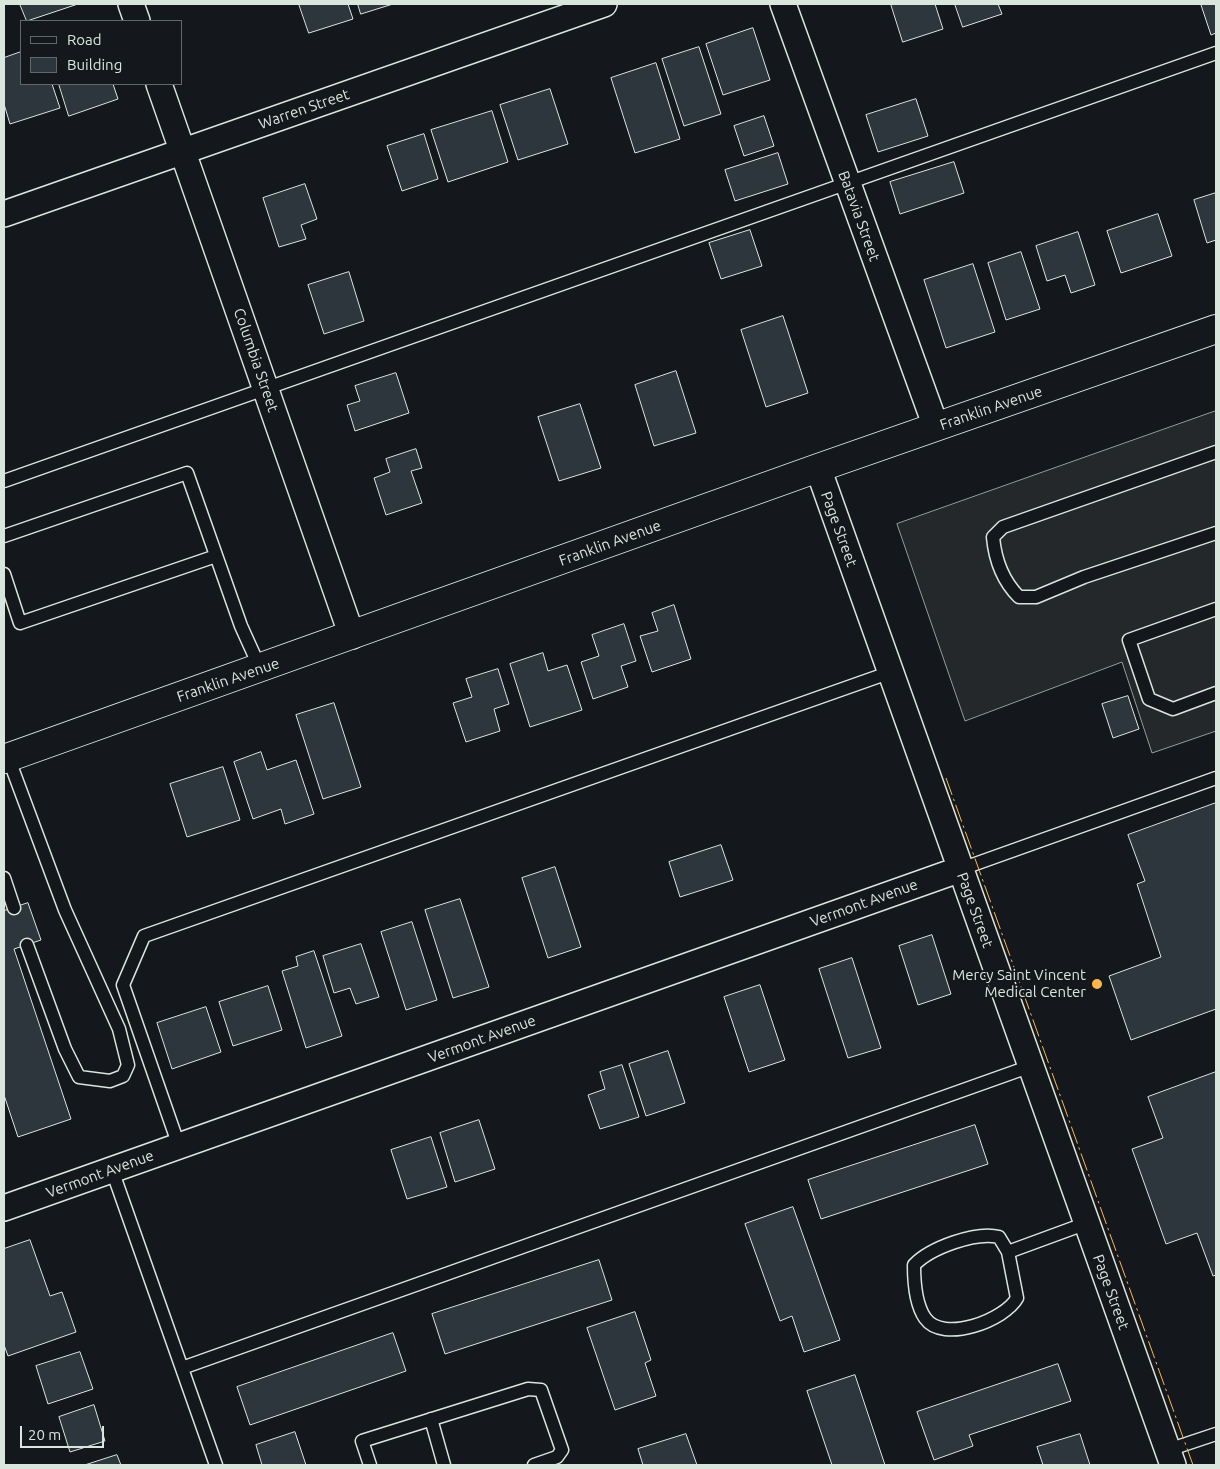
<!DOCTYPE html>
<html>
<head>
<meta charset="utf-8">
<style>
  body { margin:0 }
  #map { position:relative; width:1220px; height:1469px; overflow:hidden; background:#14181c; font-family:Ubuntu,sans-serif }
  canvas { display:block }
  .frame { position:absolute; inset:0; border:5px solid #d8e6dc; pointer-events:none }
  .legend { position:absolute; left:20px; top:20px; width:162px; height:65px; box-sizing:border-box; background:#14181c; border:1px solid #626a69; margin:0; padding:6px 9px; list-style:none; font-size:15px; color:#d8e6dc }
  .legend li { display:flex; align-items:center; gap:10px; height:25px }
  .legend b { width:25px; border:1px solid #626a69 }
  .scale { position:absolute; left:20px; top:1426px; width:84px; height:22px; box-sizing:border-box; border:2px solid #d8e6dc; border-top:0; padding-left:6px; font-size:15px; line-height:18px; white-space:nowrap; color:#d8e6dc; -webkit-text-stroke:4px #14181c; paint-order:stroke }
</style>
</head>
<body>
<div id="map">
<canvas width="1220" height="1469"></canvas>
<div class="frame"></div>
<ul class="legend">
<li><b style="height:6px;background:#14181c"></b>Road</li>
<li><b style="height:14px;background:#2c363c"></b>Building</li>
</ul>
<div class="scale">20 m</div>
</div>
<script>
const ctx = document.querySelector('canvas').getContext('2d');
ctx.lineJoin = 'round';
function paint(path, color) {
  ctx.fillStyle = color;
  ctx.fill(path, 'evenodd');
}
function trace(path, color, width, dash) {
  ctx.strokeStyle = color;
  ctx.lineWidth = width;
  ctx.lineCap = dash ? 'butt' : 'round';
  ctx.setLineDash(dash || []);
  ctx.stroke(path);
}
function drawText(font, color, halo, rows, align = 'center') {
  ctx.font = font + ' Ubuntu,sans-serif';
  ctx.lineWidth = 4;
  ctx.setLineDash([]);
  ctx.textBaseline = 'middle';
  ctx.strokeStyle = halo;
  ctx.fillStyle = color;
  for (const [text, x, y, turn = 0] of rows) {
    ctx.save();
    ctx.translate(x, y);
    ctx.rotate((+turn || 0) * Math.PI / 180);
    ctx.textAlign = isNaN(turn) ? turn : align;
    if (halo) ctx.strokeText(text, 0, 0);
    ctx.fillText(text, 0, 0);
    ctx.restore();
  }
}
const parking = new Path2D(`
  M1216,411v320l-64,22 -30,-91 -157,59 -68,-197z`);
const building = new Path2D(`
  M20,4h58l-51,17z
  M299,4h49l5,15 -44,14z
  M358,4h35l-32,10z
  M891,4h44l8,25 -40,13z
  M955,4h43l4,10 -39,13z
  M1204,4h12v29l-5,2 -10,-30z
  M753,28l17,52 -47,15 -17,-51z
  M699,47l22,67 -37,12 -22,-67z
  M21,52v32h31l8,24 -50,16 -6,-20v-46z
  M656,63l24,76 -45,14 -24,-75z
  M59,84h54l5,15 -49,17z
  M550,89l18,55 -50,16 -18,-55z
  M916,99l12,37 -50,16 -12,-37z
  M492,111l16,51 -60,20 -17,-52z
  M764,116l10,30 -30,10 -10,-30z
  M424,134l14,45 -36,12 -15,-45z
  M778,153l10,31 -53,17 -10,-31z
  M954,162l10,31 -64,21 -10,-32z
  M305,184l12,35 -16,6 5,14 -27,8 -16,-49z
  M1216,193v47l-9,3 -13,-43z
  M1158,214l14,42 -51,17 -14,-42z
  M750,230l12,36 -41,13 -12,-36z
  M1078,232l17,53 -24,8 -6,-18 -18,6 -11,-35z
  M1021,252l19,57 -34,11 -18,-57z
  M973,264l22,68 -49,16 -22,-68z
  M349,272l15,49 -40,13 -16,-49z
  M783,316l25,77 -42,14 -25,-77z
  M676,371l20,62 -42,13 -19,-61z
  M396,373l13,40 -54,18 -8,-26 13,-4 -5,-15z
  M580,404l21,64 -42,13 -21,-64z
  M416,449l6,19 -11,3 11,32 -36,12 -12,-37 16,-6 -4,-13z
  M674,605l17,54 -39,13 -12,-36 18,-5 -6,-18z
  M624,624l12,37 -15,5 7,21 -35,12 -12,-37 18,-6 -7,-21z
  M543,653l5,18 19,-6 15,45 -52,17 -20,-63z
  M498,669l11,35 -15,5 6,22 -34,11 -13,-39 19,-6 -6,-18z
  M1128,696l11,33 -26,9 -11,-34z
  M334,703l27,84 -38,12 -27,-84z
  M261,752l6,18 29,-10 18,54 -29,10 -4,-15 -28,10 -19,-57z
  M223,767l17,53 -53,17 -17,-53z
  M1216,803v206l-85,31 -22,-64 52,-19 -24,-73 8,-3 -17,-46z
  M721,845l12,35 -53,17 -11,-35z
  M555,867l26,80 -33,11 -26,-80z
  M460,899l29,88 -36,11 -28,-88z
  M28,903l13,37 -27,9 57,170 -53,18 -14,-42v-184z
  M412,922l25,78 -31,10 -25,-78z
  M932,935l19,59 -33,11 -19,-59z
  M361,944l18,53 -23,7 -6,-16 -16,5 -11,-37z
  M314,951l28,85 -36,12 -24,-77 16,-5 -2,-9z
  M852,958l29,90 -33,10 -29,-89z
  M760,985l25,75 -36,12 -25,-75z
  M268,986l14,44 -49,16 -14,-44z
  M206,1007l15,45 -49,17 -15,-46z
  M668,1051l17,52 -39,13 -17,-52z
  M622,1065l17,52 -39,12 -12,-34 17,-6 -5,-17z
  M1216,1072v203l-3,1 -16,-43 -31,11 -34,-95 31,-11 -15,-41z
  M479,1120l16,49 -40,13 -15,-49z
  M975,1125l13,39 -167,55 -13,-39z
  M431,1137l16,50 -40,12 -16,-49z
  M793,1207l47,133 -36,12 -12,-36 -12,5 -35,-97z
  M30,1240l20,56 12,-4 14,40 -68,24 -4,-11v-96z
  M599,1260l13,40 -167,54 -13,-40z
  M635,1312l16,48 -6,3 11,33 -41,14 -28,-82z
  M393,1333l13,38 -156,54 -13,-38z
  M80,1352l13,37 -45,15 -12,-38z
  M1058,1364l13,37 -102,34 4,11 -39,14 -17,-48z
  M855,1375l30,90h-53l-25,-74z
  M94,1405l11,36 -35,11 -11,-35z
  M295,1432l11,33h-44l-6,-20z
  M686,1434l11,31h-54l-5,-16z
  M1080,1434l10,31h-47l-6,-18z
  M117,1455l4,10h-36z`);
const service = new Path2D(`
  M1216,452l-213,75 -10,10c2,22 10,44 26,60h17l48,-20 132,-44
  M4,481l1212,-428
  M4,536l183,-63 54,153 19,42
  M4,574l16,49 196,-67
  M1216,609l-87,31 20,59 24,10 43,-16
  M8,757l57,153 54,119 9,36 -5,11 -13,5 -31,-4 -14,-28 -38,-104
  M961,869l255,-91
  M4,878l10,30
  M179,1146l-56,-161 21,-49 747,-264
  M112,1170l104,295
  M1008,1252l9,46c-12,22 -74,46 -92,20 -9,-13 -11,-37 -11,-53 16,-17 62,-34 85,-28l9,15 79,-29
  M182,1368l849,-302
  M431,1419l13,46
  M1168,1450l48,-16
  M370,1465l-8,-24 166,-52 13,1 21,60 -5,7 -23,8`);
const minor = new Path2D(`
  M131,4l6,17
  M783,4l153,423
  M159,84l193,552
  M4,214l600,-210
  M818,468l355,997
  M4,1208l957,-339`);
const tertiary = new Path2D(`
  M4,759l814,-291 398,-139`);
const power = new Path2D(`
  M946,778l247,687`);
const markers = [
  [1097,984,6,"#ffb74d"]
];
const streetNames = [
  ["Warren Street",304,109,-19],
  ["Batavia Street",859,216,70],
  ["Columbia Street",256,360,71],
  ["Franklin Avenue",991,408,-19],
  ["Page Street",839,529,70],
  ["Franklin Avenue",610,543,-20],
  ["Franklin Avenue",228,680,-19],
  ["Vermont Avenue",864,903,-20],
  ["Page Street",975,910,70],
  ["Vermont Avenue",482,1039,-20],
  ["Vermont Avenue",100,1174,-20],
  ["Page Street",1111,1292,70]
];
const poiNames = [
  ["Mercy Saint Vincent",1086,975],
  ["Medical Center",1086,992]
];
paint(parking, '#24282b');
trace(parking, '#939e99', 1);
paint(building, '#2c363c');
trace(building, '#d8e6dc', 1);
trace(service, '#d8e6dc', 15);
trace(minor, '#d8e6dc', 28);
trace(tertiary, '#d8e6dc', 30);
trace(service, '#14181c', 12);
trace(minor, '#14181c', 25);
trace(tertiary, '#14181c', 28);
trace(power, '#ffb74d', 1, [18, 4, 2.5, 4]);
for (const [x, y, r, color] of markers) {
  const dot = new Path2D();
  dot.arc(x, y, r, 0, 2 * Math.PI);
  ctx.fillStyle = color;
  ctx.fill(dot);
  trace(dot, '#14181c', 2);
}
drawText('15px', '#d8e6dc', '#14181c', streetNames);
drawText('15px', '#d8e6dc', '#14181c', poiNames, 'right');
</script>
</body>
</html>
